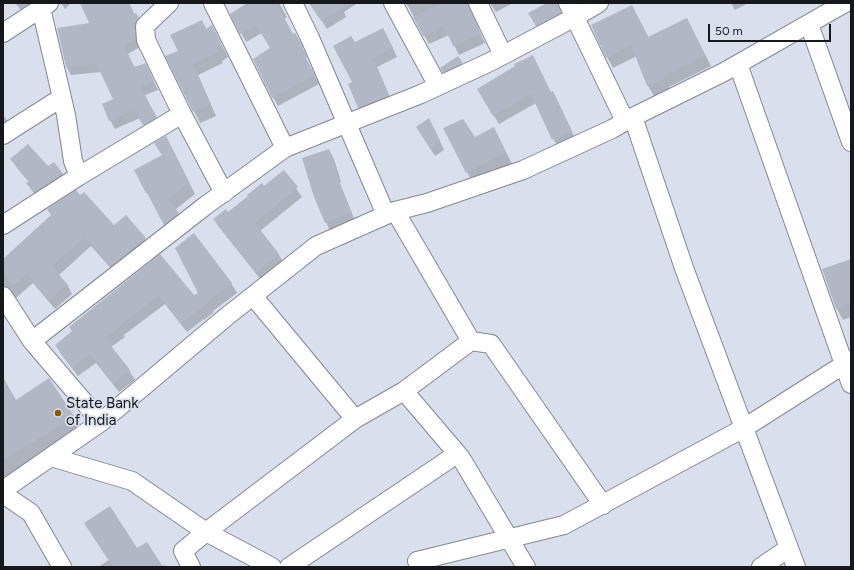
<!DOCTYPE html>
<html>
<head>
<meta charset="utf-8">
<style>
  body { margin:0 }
  #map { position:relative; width:854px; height:570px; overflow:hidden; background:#d9dfed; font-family:Figtree,sans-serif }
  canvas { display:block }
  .frame { position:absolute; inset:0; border:4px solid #16181c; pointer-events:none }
  .scale { position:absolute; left:708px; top:24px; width:123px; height:18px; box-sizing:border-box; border:2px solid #16181c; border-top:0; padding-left:5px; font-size:12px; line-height:14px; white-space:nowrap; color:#16181c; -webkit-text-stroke:3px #d9dfed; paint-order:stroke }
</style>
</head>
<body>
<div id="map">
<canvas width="854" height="570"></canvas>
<div class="frame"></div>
<div class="scale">50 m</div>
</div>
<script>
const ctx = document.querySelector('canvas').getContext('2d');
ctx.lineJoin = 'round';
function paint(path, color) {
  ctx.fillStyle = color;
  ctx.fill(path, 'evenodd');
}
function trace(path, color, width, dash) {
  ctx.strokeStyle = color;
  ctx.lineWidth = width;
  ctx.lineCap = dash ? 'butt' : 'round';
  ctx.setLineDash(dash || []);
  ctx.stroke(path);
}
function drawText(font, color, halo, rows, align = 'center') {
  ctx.font = font + ' Figtree,sans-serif';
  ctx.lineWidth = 3.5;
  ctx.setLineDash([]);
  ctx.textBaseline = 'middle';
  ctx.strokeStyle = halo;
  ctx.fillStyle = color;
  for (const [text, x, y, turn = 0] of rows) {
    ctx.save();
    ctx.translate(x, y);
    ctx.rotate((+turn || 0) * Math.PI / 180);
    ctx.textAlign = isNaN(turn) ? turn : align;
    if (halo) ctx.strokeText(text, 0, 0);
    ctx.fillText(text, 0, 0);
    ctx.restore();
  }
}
const shadow = new Path2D(`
  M15,3h33l-21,14z
  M61,3h10l-6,6z
  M88,3h41l6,12 8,12 -3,20 -12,7 7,14 15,5 8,17 -13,5 7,15 9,16 -12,7 -9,-15 -25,11 -5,-9 4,-20 -13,-28 -30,3 -5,-9 25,-42z
  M249,3h30l8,14 -3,2 9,16 1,-1 10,17 3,6 -2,1 14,26 -41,22 -5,-9 -2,-49 -9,-15 -16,9 -15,-28z
  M310,3h48l-14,9 2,5 -19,12z
  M405,3h72l-3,3 -2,6 1,5 12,26 -26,12 -10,-20 -20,9 -21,-38z
  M490,3h23l-17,9z
  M550,3h8l7,19 -24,12 -11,-20z
  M731,3h17l-13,7z
  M632,6l17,32 38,-19 24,47 -42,21 1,3 -16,6 -6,-10 -11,-30 -24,12 -6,-11z
  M202,21l5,9 5,-4 16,31 -6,4 1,2 -25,12 18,41 -16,7 -33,-67 12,-4z
  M388,38l9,19 -20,10 16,37 -29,12 -5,-9 -6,-24 1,-40z
  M457,57l10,15 -19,9 -7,-13z
  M478,89l75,4 23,47 -18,8 -22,-45 -37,21z
  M3,114l9,15 -9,5z
  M434,128l10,22 -9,6 -13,-20z
  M500,140l12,24 -39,19 -6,-11z
  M172,148l23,46 -20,16 9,15 -13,10 -7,-10 -1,-69z
  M329,150l5,9 7,23 -1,1 15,38 -25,10 -4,-9z
  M12,160l35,8 15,6 5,9 -28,18 -6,-9 -5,-9 1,-1 -12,-14z
  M284,171l18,26 -42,34 19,24 5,8 -23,17 -42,-53 -5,-8 14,-6z
  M126,216l19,23 6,10 -34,26 -26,-29 -32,29 8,9 5,10 -17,15 -22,-26 -17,15 -7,-3 -6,2v-37l111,-33z
  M851,260v57l-8,3 -6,-11z
  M126,283l68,13 37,-13 6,10 -24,18 1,1 -10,8v-1l-17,13 -22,-28 -41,31 1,2 -14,10 18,23 6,10 -16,12 -23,-29 -18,13 -17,-22 -5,-9 17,-13z
  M3,378l13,23 32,-21 34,52 -79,47z
  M136,550l26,16 3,-1 1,2h-68l11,-7z`);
const building = new Path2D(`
  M80,3h49l5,11 2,-1 3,5 -4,5v15l-11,7 10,22 12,-4 8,18 -13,5 8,17 8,14 -14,8 -9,-15 -25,11 -7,-17 11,-5 -17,-36 -30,4 -9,-39 32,-5z
  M247,3h29l17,31 2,-1 5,8 3,7 -2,1 14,26 -43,23 -19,-39 17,-11 -14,-23 -16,9 -10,-20z
  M309,3h41l-29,18z
  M443,3h25l13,31 -28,12 -9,-20 -21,10 -10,-19z
  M547,3h11l3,10 -25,13 -8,-13z
  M632,5l16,32 39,-19 18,37 -41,21 1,3 -18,7 -16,-41 -25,13 -15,-33z
  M202,20l4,9 6,-4 10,21 -6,3 2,3 -25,12 18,40 -18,8 -28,-56 13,-5 -8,-16z
  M383,28l10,20 -20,10 16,37 -31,13 -10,-24 4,-2 -19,-36 18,-10 4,6z
  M533,55l18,37 2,-1 19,40 -20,9 -21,-46 -38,22 -16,-27 38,-23 -1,-2z
  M458,56l5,7 -20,9 -3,-4z
  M429,118l11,23 -10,7 -14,-21z
  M463,119l12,18 19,-10 12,25 -40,21 -23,-45z
  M166,136l23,46 -21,17 11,14 -15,12 -17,-32h-1l-12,-23 28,-15 -8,-12z
  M28,144l20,22 6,-4 9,12 -29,19 -8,-10 3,-2 -19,-22z
  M329,149l8,25h-1l15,38 -26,11 -11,-26 -12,-39z
  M284,170l14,17 -43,36 24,31 -23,18 -43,-53 13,-10 2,3 20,-16 -1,-1 15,-12 2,3z
  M76,190l4,5 4,-3 30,33 12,-10 20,23 -35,28 -26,-29 -33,29 15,18 -18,16 -22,-26 -14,12 -10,-12v-15l48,-44 -4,-6z
  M194,233l38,50 -24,18 1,1 -11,9v-1l-17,13 -22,-28 -40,31 1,1 -15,11 25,32 -17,14 -23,-30 -18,14 -17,-23 17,-14 -3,-4 91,-73 34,41 4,-2 -23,-45z
  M851,259v45l-15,5 -14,-40z
  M3,377l13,23 33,-22 25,38 -22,15 -49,28z
  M110,506l27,42 10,-6 16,25h-50l-29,-44z`);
const minor = new Path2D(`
  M169,3l-24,23 1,14 36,74 42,79
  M213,3l72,145
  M293,3l17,35 76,177
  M393,3l45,83
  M478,3l25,52
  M568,3l57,118
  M41,8l25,107 7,46 6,15
  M809,24l42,118
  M3,33l46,-30
  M738,64l113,320
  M633,117l51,151 112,299
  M3,135l58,-37
  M395,211l76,130
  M3,225l76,-49 103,-62
  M3,296l29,45 69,81
  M253,296l102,123
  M32,341l173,-135 80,-58 136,-54 71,-33 83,-44 24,-14
  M404,391l57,67 65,109
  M51,457l81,24 74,51 66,35
  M3,490l98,-68 125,-105 90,-71 79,-35 32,-8 96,-33 89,-41 21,-12 91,-45 121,-69
  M3,494l28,19 31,54
  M191,567l-8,-16 23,-19 149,-113 49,-28 67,-50 20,3 112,161
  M289,567l168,-113
  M421,567l-4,-6 147,-36 180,-97 107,-68
  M761,567l28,-19`);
const markers = [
  [58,413,4,"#895800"]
];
const poiNames = [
  ["State Bank",66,404],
  ["of India",66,421]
];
paint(shadow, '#0003');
paint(building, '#b1b7c4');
trace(minor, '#828794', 20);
trace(minor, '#fff', 18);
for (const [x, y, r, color] of markers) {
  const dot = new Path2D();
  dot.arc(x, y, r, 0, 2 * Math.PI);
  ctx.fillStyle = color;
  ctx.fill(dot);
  trace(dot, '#d9dfed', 1.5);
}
drawText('15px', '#16181c', '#d9dfed', poiNames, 'left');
</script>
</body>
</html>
